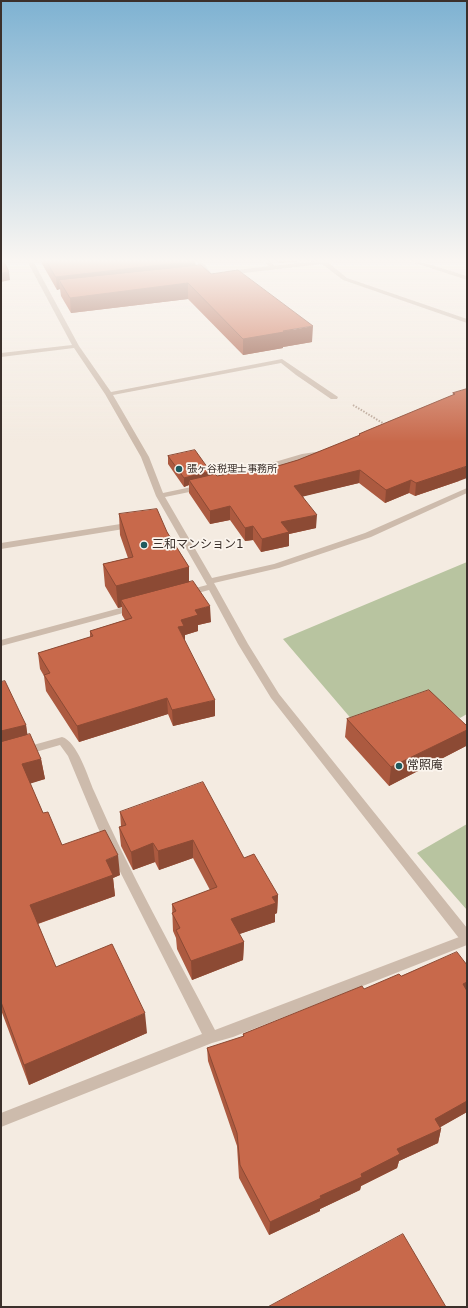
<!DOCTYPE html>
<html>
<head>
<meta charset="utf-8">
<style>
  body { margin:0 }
  #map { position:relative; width:468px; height:1308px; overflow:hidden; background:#f4ebe1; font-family:"DejaVu Sans",sans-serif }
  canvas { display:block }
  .frame { position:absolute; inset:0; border:2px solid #3b302b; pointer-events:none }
</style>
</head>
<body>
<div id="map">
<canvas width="468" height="1308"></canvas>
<div class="frame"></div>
</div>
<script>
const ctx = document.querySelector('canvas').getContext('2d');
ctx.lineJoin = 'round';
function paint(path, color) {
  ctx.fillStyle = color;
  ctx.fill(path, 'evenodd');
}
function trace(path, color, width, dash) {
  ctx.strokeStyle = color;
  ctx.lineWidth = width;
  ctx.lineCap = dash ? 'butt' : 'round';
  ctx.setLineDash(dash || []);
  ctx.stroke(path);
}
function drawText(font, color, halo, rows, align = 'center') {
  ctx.font = font + ' "DejaVu Sans","Noto Sans JP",sans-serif';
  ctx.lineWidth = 3.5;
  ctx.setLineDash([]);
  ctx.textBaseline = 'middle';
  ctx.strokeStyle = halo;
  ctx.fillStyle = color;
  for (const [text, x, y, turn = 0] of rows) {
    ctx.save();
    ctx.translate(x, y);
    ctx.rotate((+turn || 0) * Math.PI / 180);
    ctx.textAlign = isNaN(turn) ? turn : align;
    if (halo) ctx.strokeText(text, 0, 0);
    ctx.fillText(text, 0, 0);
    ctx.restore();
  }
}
const green = new Path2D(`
  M467,562v152l-7,4 -28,-22 -78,26 -71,-83z
  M467,824v86l-50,-57z`);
const path = new Path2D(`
  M353,405l33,20`);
const service = new Path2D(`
  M32,259h15l-17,4 -3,-2z
  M194,259h6l12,15v2h-4z
  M261,259h6l9,8 -5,1z
  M62,737c15,4 26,40 32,54 35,81 80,160 121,239l252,-96v11l-234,92 -21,6 -211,84v-14l201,-79 -104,-206 -30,-72 -8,-11 -59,17v-8z`);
const minor = new Path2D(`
  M26,259h6l47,87 32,46 171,-33 56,38 -1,2h-6l-35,-24 -15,-12 -168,32 36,62 14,36 38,-8 4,2 -1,2 -39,8 47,81 62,-14 91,-31 102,-45v5l-96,44 -92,31 -65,15 34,61 31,50 188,234v15l-5,-1 -191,-244 -33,-54 -29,-54 -22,6 -5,-3 2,-2 23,-6 -51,-89 -15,-39 -36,-63 -31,-46 -73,9v-4l71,-8z
  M333,259h17l-21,4 18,15 120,41v4l-124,-43 -21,-16 -95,11 -3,-2 3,-2z
  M403,259h9l55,17v4z
  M322,451l4,2 -1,2 -19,3 -69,20 -4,-2 1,-2 68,-20z
  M133,522l4,3 -1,2 -135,22v-6z
  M135,604l3,1 2,2 -2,2 -137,37v-6z`);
const wall = new Path2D(`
  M41,259h152l3,6 15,9 101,68 -29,5v1l-40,7 -55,-56 -117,14 -10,-17 -1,-7 -3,1 -16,-28z
  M274,259h47l-42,4z
  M467,389l-8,92 -44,15 -6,-3 -24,10 -26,-20 -56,13 13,32 -27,6v12l-28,6 -8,-12 -8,1 -15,-21 -20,4 -21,-31v-8l-5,2 -16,-23v-8l42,19 7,1 34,-2 47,-14 61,-24v-2l94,-39v-2z
  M119,514l48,18 22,35v15l22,40 -13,3v6l-13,4v6l30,75 -42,10 -5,-12 -89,28 -33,-51 -2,-15 -4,-7 -2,-16 52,-16v-6l35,-11 -3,-5v-8l-4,1 -13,-22 -2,-22 25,-6 -8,-23z
  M1,682l25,43 1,10 14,24 4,20 -15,4 13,30 19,32 58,30 -7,3 2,18 -77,28 18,43 91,66 -118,52 -28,-75z
  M347,719l120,7v17l-1,3 -77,40 -44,-49z
  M120,812l124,46 34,37 -1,18 -2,1v8l-36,12 5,8 -1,18 -51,20 -15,-31 -1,-11 -3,-7 -1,-27 38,-14 -17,-32 -34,12 -4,-8 -22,8 -12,-24 -2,-19h2z
  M467,965v147l-27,15 1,2 -3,14 -39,18 -2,7 -36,18 -1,4 -40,19v2l-51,24 -30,-57 -2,-32 -29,-85 -1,-13 36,-11v-3l158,-58z`);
const shadedWall = new Path2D(`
  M279,259h42l-42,4z
  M195,261l1,12 -137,7 1,9 -3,1 -1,-13z
  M9,272l1,8 -9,2v-9z
  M188,283v16l-117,14 -1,-15z
  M313,326l-1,16 -29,5v1l-40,7v-16z
  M467,466v12l-8,3 -44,15 1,-13z
  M360,470l-1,13 -66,16 1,-13z
  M210,471v9h-21v5l-5,2v-9z
  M411,480l-2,13 -24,10 1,-13z
  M230,506v14l-20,4v-13z
  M317,515l-1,13 -27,6v12l-28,6 1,-13 19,-17z
  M253,526v14l-8,1v-13z
  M189,567v22l-68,11 1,7 -4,1 -2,-22z
  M210,606l1,16 -13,3v6l-13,4v6l-7,-14 3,-7 14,-10z
  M167,698l1,16 -89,28 -2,-16z
  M215,700v16l-42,10 -1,-16z
  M26,725l3,20 -28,7v-21z
  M467,730l-1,16 -77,40 2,-19z
  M41,759l4,20 -19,6 -4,-21z
  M193,840v18l-34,12 -1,-19z
  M153,843l2,19 -22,8 -2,-18z
  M118,855l2,20 -7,3 2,18 -81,29 -4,-20 76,-45z
  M278,895l-1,18 -2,1v8l-44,15v-18l41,-22z
  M244,942l-1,18 -51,20 -1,-19z
  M467,982v13l-4,-11z
  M145,1013l2,20 -118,52 -5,-20z
  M467,1101v11l-35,20 3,-13z
  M441,1129l-3,14 -39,18 -2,7 -36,18 -1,4 -40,19v2l-51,24 1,-13 91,-48 36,-25z`);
const building = new Path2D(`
  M1,259h2l6,13 -8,1z
  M45,259h148l2,2 -139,16z
  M201,265l10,9 27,-4 75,56 -30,5 1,1 -41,7 -55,-56 -118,15 -11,-18z
  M467,389v77l-51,17 -5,-3 -25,10 -26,-20 -66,16 23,29 -36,7 8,10 -27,7 -9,-13 -8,2 -15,-22 -20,5 -21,-31 26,-6 2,2 31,-6 3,4 47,-14 62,-25 -1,-1 7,-3 89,-37 -2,-1z
  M195,450l15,21 -26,7 -16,-22z
  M157,509l10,23 22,35 -73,19 -13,-22 30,-7 -14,-43z
  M193,581l17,25 -15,4 3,5 -17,5 3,6 -6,1 37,73 -43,10 -5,-12 -90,28 -33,-51 6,-2 -12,-20 55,-17 -3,-5 42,-13 -11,-18z
  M5,681l21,44 -25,6v-49z
  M429,690l38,36v4l-76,37 -44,-48z
  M30,734l11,25 -19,5 21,49 5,-1 14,33 43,-15 13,25 -12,5 7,15 -83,30 26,62 56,-23 33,69 -121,52 -23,-63v-260z
  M203,782l41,76 10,-4 24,41 -6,2 4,6 -45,16 13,23 -53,19 -15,-31 4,-2 -8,-15 4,-2 -4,-7 45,-17 -24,-47 -35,11 -5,-8 -22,9 -12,-25 7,-2 -6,-13z
  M457,952l10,13v17l-4,2 4,7v110l-32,18 6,10 -44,20 3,5 -39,20 1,3 -42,19 1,2 -51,24 -30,-57 -3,-32 -30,-85 37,-12 -1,-2 119,-48 2,3 35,-15 2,2z
  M403,1234l43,73h-178z`);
const markers = [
  [179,469,4,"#1f5a5e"],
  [144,545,4,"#1f5a5e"],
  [399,766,4,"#1f5a5e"]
];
const farPoinames = [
  ["張ヶ谷税理士事務所",187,469]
];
const poiNames = [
  ["三和マンション1",152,545],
  ["常照庵",407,766]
];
paint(green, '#b8c4a0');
trace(path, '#b9a596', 2, [1.5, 1.5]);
paint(service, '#cdbbac');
paint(minor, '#cdbbac');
paint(wall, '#ac5a40');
paint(shadedWall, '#8c4a34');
paint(building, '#c8694b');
trace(building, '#8c4a34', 1);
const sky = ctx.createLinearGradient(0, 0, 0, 442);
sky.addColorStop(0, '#7eb2d2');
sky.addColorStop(0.59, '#faf6f2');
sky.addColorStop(1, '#faf6f200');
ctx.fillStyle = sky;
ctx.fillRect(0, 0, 468, 442);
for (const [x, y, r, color] of markers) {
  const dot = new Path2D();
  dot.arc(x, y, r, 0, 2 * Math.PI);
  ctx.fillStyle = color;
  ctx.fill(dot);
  trace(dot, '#fbf5ee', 1.5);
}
drawText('10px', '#3b302b', '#fbf5ee', farPoinames, 'left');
drawText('12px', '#3b302b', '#fbf5ee', poiNames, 'left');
</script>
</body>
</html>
